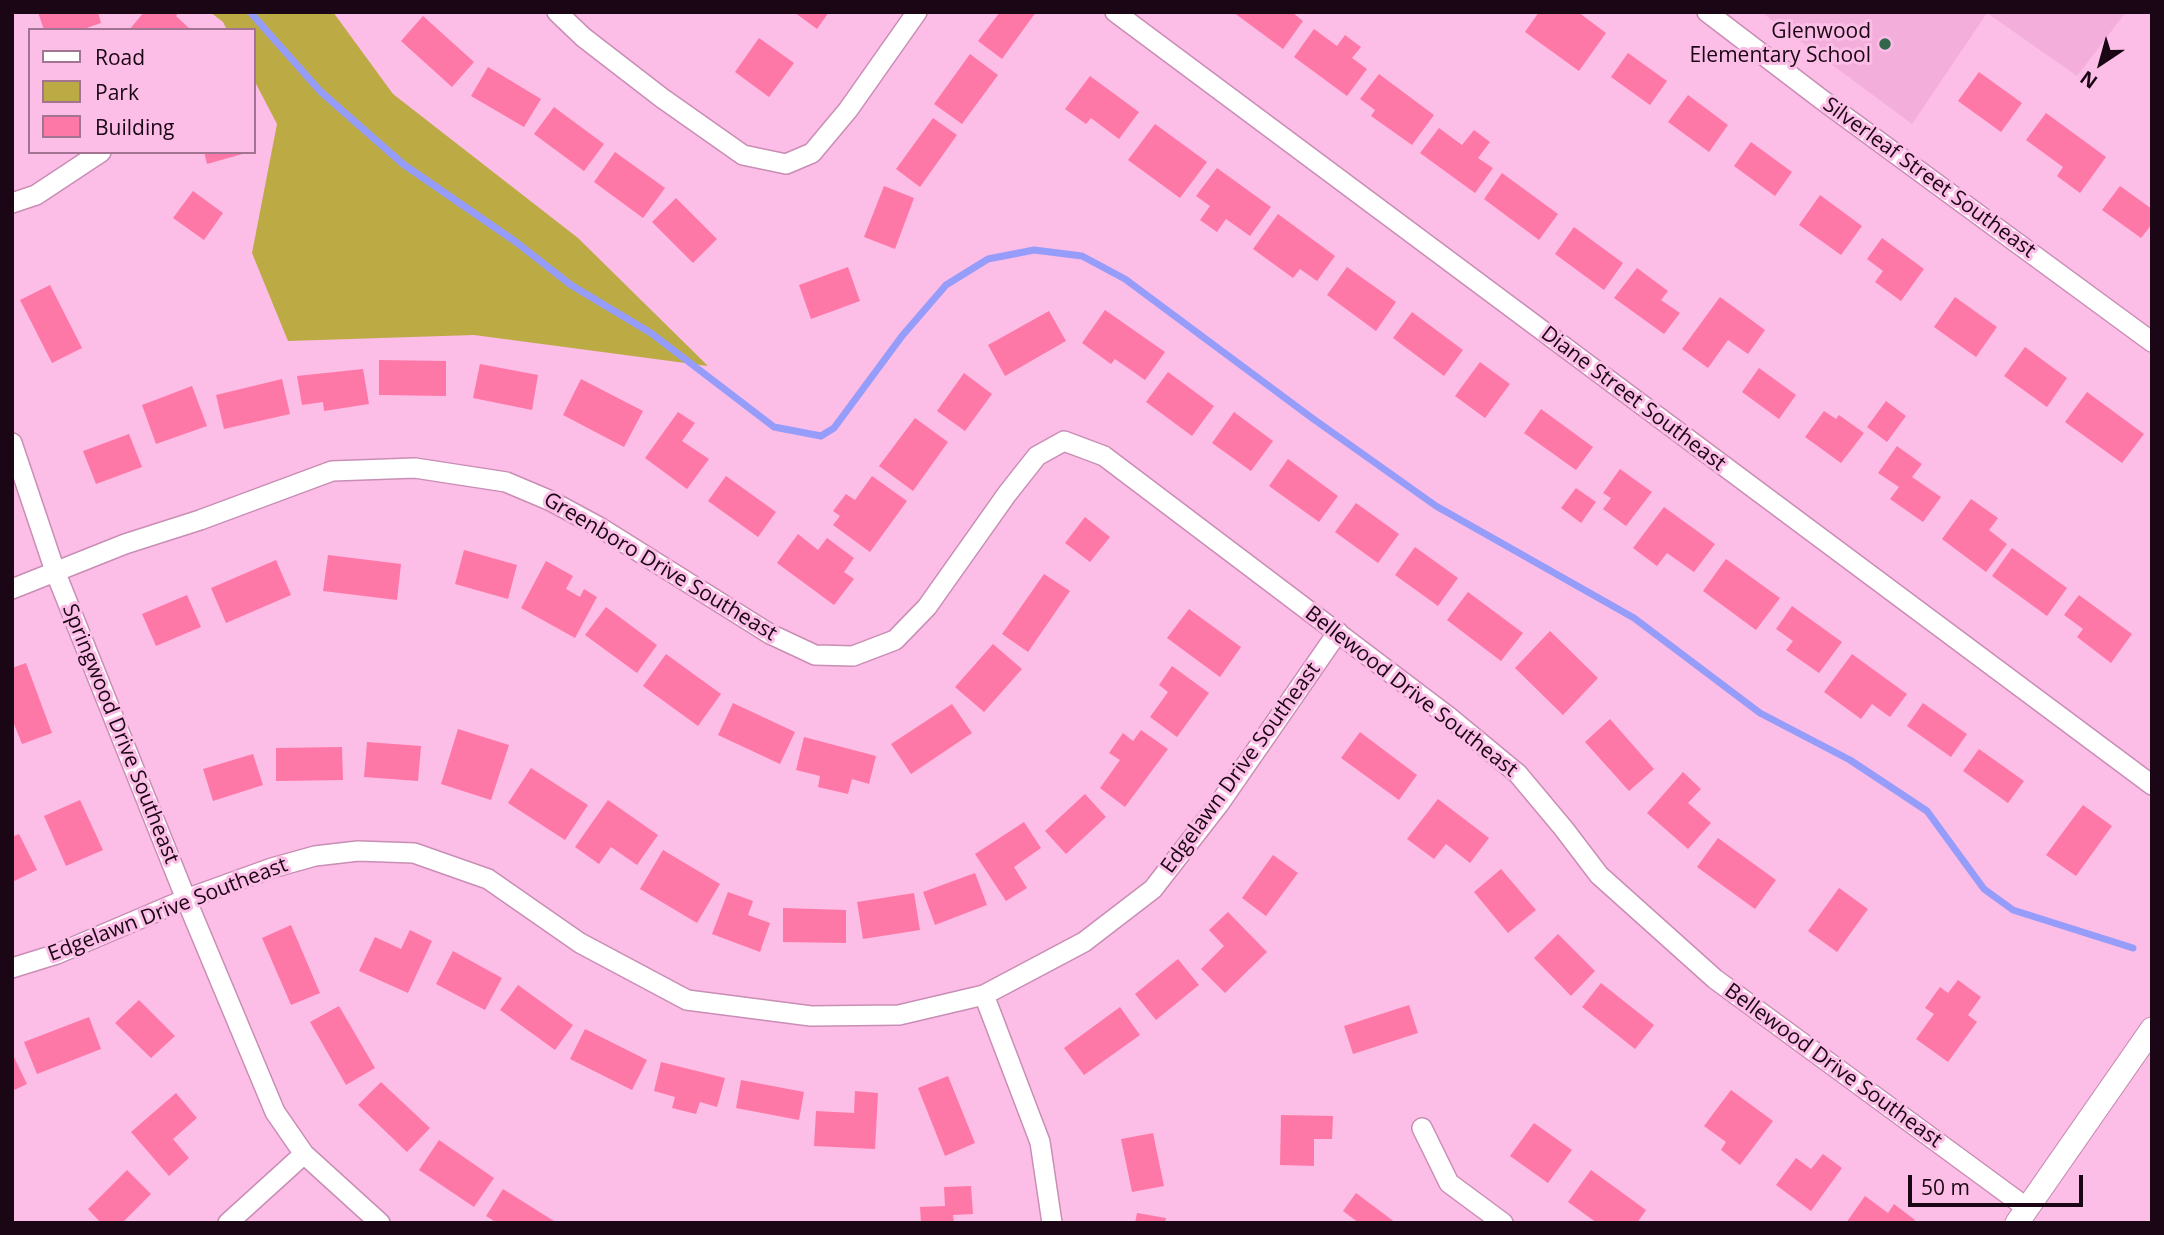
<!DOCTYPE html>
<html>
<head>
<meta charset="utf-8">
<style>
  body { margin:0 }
  #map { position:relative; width:2164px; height:1235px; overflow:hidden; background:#fcbde6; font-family:"Open Sans",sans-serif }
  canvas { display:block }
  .frame { position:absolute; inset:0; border:14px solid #1a0614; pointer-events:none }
  .legend { position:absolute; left:28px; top:28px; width:228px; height:126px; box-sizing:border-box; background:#fcbde6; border:2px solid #a27492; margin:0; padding:9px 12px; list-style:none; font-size:21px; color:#1a0614 }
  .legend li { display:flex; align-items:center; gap:14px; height:35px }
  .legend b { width:35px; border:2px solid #a27492 }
  .north { position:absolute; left:2066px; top:28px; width:70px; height:70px; -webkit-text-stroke:5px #fcbde6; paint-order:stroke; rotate:216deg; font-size:19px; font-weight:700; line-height:28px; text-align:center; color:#1a0614 }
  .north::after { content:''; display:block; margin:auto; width:24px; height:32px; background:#1a0614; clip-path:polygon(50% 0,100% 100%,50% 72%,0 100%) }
  .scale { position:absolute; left:1908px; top:1175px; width:175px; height:32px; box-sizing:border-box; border:4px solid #1a0614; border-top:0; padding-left:9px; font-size:21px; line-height:24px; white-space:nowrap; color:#1a0614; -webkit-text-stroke:5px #fcbde6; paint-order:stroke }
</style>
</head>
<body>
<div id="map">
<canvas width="2164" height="1235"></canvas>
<div class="frame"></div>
<ul class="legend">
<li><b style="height:9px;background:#fff"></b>Road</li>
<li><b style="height:19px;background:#bcab45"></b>Park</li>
<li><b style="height:19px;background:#fe78a7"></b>Building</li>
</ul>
<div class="north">N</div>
<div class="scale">50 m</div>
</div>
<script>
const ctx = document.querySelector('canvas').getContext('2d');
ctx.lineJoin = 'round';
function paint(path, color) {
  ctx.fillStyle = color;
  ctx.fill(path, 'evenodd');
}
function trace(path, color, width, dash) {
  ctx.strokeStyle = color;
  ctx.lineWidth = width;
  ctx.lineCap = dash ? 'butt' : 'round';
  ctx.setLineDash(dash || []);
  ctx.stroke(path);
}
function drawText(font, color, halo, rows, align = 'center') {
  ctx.font = font + ' "Open Sans",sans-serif';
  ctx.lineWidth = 6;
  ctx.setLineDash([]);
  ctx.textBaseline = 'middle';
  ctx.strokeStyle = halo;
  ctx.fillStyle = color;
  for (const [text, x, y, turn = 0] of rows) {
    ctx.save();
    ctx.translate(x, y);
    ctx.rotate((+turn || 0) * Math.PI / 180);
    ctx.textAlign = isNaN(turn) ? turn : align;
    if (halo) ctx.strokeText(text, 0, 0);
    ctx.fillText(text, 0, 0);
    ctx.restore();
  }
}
const built = new Path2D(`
  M1761,12h365l-49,64 -90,-63 -75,111z`);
const green = new Path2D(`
  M210,12h123l60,82 185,144 130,128 -234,-31 -186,6 -36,-88 25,-129 -23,-44v-50h-27l-4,-8z`);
const stream = new Path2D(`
  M250,12l70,79 83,73 113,78 55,43 80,48 123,94 47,9 13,-8 68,-92 44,-51 42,-26 46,-9 48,6 43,23 187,139 124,88 198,112 126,95 90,47 77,51 57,78 29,21 120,38`);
const building = new Path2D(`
  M38,12h60l3,11 -20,7h-37z
  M144,12h35l-3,4 15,14h-62z
  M794,12h35l-12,17z
  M1000,12h36l-34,47 -24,-18z
  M1233,12h59l11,9 -20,28z
  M1539,12h39l28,21 -27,38 -54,-39z
  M423,16l51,46 -22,25 -51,-46z
  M1314,29l23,17 8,-11 16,12 -9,11 15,11 -20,27 -53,-39z
  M759,38l35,25 -25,34 -34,-25z
  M1628,53l39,28 -17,24 -39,-28z
  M970,54l28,21 -36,49 -28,-20z
  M488,67l53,32 -17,28 -53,-31z
  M1979,72l43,31 -21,29 -43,-31z
  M1379,74l55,41 -22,30 -41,-29 4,-6 -15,-11z
  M1090,76l49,36 -20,27 -28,-21 -5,6 -21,-15z
  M1688,95l40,30 -19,27 -41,-30z
  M554,107l50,37 -20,27 -50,-37z
  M2046,113l60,44 -26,36 -23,-17 6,-9 -37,-27z
  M933,118l24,17 -37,52 -24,-18z
  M1155,124l52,38 -27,36 -52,-38z
  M1439,128l23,17 12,-15 16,12 -12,16 15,10 -18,25 -55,-40z
  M1751,142l41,30 -17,24 -41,-30z
  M204,152h42v1l-39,11z
  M615,152l50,36 -22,30 -49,-36z
  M1217,168l54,39 -21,29 -24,-17 -9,13 -17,-12 10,-14 -14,-10z
  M1502,173l56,41 -19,26 -55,-41z
  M884,186l30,12 -19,51 -31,-12z
  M2120,186l32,23v15l-11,14 -39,-28z
  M193,191l30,22 -19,27 -31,-22z
  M1820,195l42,31 -21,29 -42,-30z
  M676,198l41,41 -24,24 -41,-41z
  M1278,214l57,42 -18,25 -17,-12 -7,9 -40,-29z
  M1574,227l49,36 -19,27 -49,-36z
  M1882,238l42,31 -23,32 -26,-19 8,-11 -16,-12z
  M848,267l12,34 -49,18 -12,-34z
  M1347,267l49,35 -20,29 -49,-36z
  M1637,268l31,23 -7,9 19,13 -16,21 -50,-36z
  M50,285l32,63 -30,15 -32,-63z
  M1720,297l45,33 -17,24 -20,-14 -20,28 -26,-19z
  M1955,297l42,30 -21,30 -42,-30z
  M1105,310l60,42 -20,28 -30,-21 -4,5 -29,-21z
  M1049,311l17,30 -61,35 -17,-31z
  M1412,312l51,38 -19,26 -51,-38z
  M2025,347l42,31 -20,29 -43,-31z
  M379,360l67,1v35l-67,-1z
  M1480,362l30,22 -25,34 -30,-22z
  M480,364l58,11 -6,35 -59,-12z
  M1759,368l37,27 -17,24 -37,-27z
  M363,369l6,35 -45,7 -1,-9 -21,3 -5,-29z
  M1168,372l46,34 -22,30 -46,-34z
  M964,373l28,21 -27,37 -28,-20z
  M282,379l8,35 -66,15 -8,-34z
  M581,379l62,32 -19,36 -61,-32z
  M192,386l15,40 -51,18 -14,-39z
  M2087,392l57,42 -22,29 -57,-41z
  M1886,401l20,15 -19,26 -20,-15z
  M1541,409l52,38 -17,23 -52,-37z
  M1824,411l12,8 3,-4 25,18 -23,30 -36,-26z
  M678,412l17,11 -13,18 27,18 -22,30 -42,-31z
  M1234,412l39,29 -22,30 -39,-28z
  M915,418l33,24 -35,49 -34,-25z
  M129,434l13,33 -46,17 -13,-33z
  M1897,446l25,18 -10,13 29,20 -18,25 -33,-23 9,-12 -21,-14z
  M1288,459l50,37 -19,26 -50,-36z
  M1620,469l32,23 -26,34 -23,-17 8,-11 -8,-5z
  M726,476l50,36 -18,25 -50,-36z
  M872,476l35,25 -37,51 -37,-27 7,-9 -7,-5 13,-17 9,6z
  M1576,488l20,14 -15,21 -20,-15z
  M1971,499l27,19 -9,12 18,14 -21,28 -44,-33z
  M1356,503l43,31 -21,29 -43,-31z
  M1664,507l51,37 -21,28 -27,-19 -10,13 -24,-18z
  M1085,517l25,20 -20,25 -25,-19z
  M798,534l20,16 9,-12 27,20 -10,14 10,7 -20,26 -57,-42z
  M1415,547l43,31 -20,28 -43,-31z
  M2012,548l55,40 -20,28 -55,-40z
  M464,550l53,15 -9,34 -53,-15z
  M328,555l73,9 -4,36 -74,-9z
  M1726,559l54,39 -24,32 -53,-39z
  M276,560l15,35 -65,28 -15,-35z
  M546,561l27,15 -7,13 14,8 4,-8 13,8 -22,41 -54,-30z
  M1044,574l26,17 -42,61 -26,-18z
  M1468,592l55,41 -22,28 -54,-41z
  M187,595l14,32 -45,19 -14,-32z
  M2079,595l53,39 -21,29 -34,-26 6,-8 -19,-14z
  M1792,606l50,36 -23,31 -33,-23 7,-9 -17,-12z
  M606,607l51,38 -20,28 -52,-38z
  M1189,609l52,38 -21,30 -53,-39z
  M1550,631l48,47 -35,37 -48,-47z
  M993,644l29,25 -38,43 -29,-25z
  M666,654l55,40 -23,32 -55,-40z
  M1852,654l55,40 -17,23 -18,-13 -11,15 -37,-27z
  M26,663l26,70 -30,11 -10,-25v-51z
  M1172,666l37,27 -32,44 -27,-20 18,-25 -9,-7z
  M733,703l62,29 -15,32 -62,-29z
  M1923,703l44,31 -16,23 -44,-31z
  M952,704l20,29 -61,41 -20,-30z
  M1610,719l44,50 -25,22 -44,-49z
  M458,729l51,16 -18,55 -50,-16z
  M1141,730l27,19 -43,58 -25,-19 20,-28 -11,-7 14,-20 10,8z
  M1360,732l57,43 -18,25 -58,-42z
  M804,737l72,19 -7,28 -17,-5 -4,15 -30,-7 2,-11 -24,-6z
  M367,742l54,4 -3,35 -54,-4z
  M342,747l1,33 -67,1v-33z
  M1979,749l45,32 -16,22 -45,-32z
  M253,754l10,31 -50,16 -10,-32z
  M531,768l57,37 -23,35 -57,-37z
  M1683,772l18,17 -13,14 23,20 -23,26 -41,-36z
  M1085,794l21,23 -40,37 -21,-23z
  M1438,799l51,39 -19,25 -24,-19 -12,15 -27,-20z
  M80,800l23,50 -37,16 -22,-50z
  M608,800l50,35 -21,30 -26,-18 -12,17 -24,-17z
  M2083,805l29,21 -36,50 -30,-21z
  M1024,822l17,26 -27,19 13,21 -21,13 -31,-47z
  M19,834l18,36 -25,12v-45z
  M1718,838l58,42 -21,29 -58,-42z
  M663,850l57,34 -23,39 -57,-34z
  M1273,855l25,18 -32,43 -24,-18z
  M1501,869l35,41 -28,23 -34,-41z
  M975,873l12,32 -52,20 -12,-33z
  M1839,888l29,21 -31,43 -29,-21z
  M728,892l25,9 -5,14 22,8 -10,29 -48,-18z
  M914,893l6,37 -57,9 -6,-37z
  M783,908l63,2v33l-63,-1z
  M1228,912l39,40 -42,41 -24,-24 23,-23 -15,-16z
  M291,925l29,68 -29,12 -29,-67z
  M410,930l22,11 -24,52 -49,-22 16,-34 26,12z
  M1558,934l37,37 -24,25 -37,-38z
  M453,951l49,27 -17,32 -49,-26z
  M1178,959l21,26 -43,35 -21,-26z
  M1958,980l23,17 -13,18 9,7 -29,40 -32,-23 18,-25 -9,-6 15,-21 8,6z
  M1601,983l53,42 -19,24 -53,-42z
  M518,985l55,40 -18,25 -55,-40z
  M139,1000l36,36 -24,22 -36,-35z
  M1409,1005l9,28 -65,21 -9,-28z
  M339,1006l36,62 -29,17 -36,-63z
  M1120,1007l20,28 -56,40 -20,-27z
  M89,1017l12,32 -64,25 -13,-32z
  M585,1029l62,31 -15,30 -62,-31z
  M12,1053l15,31 -15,7z
  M661,1062l64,16 -8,29 -17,-5 -4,12 -24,-6 3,-11 -21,-6z
  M948,1076l27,67 -30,13 -27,-68z
  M741,1080l63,12 -5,28 -63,-12z
  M381,1082l49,46 -23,24 -49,-47z
  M1731,1090l42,31 -33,44 -19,-15 5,-8 -22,-16z
  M855,1091l23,2 -3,56 -61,-3 2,-35 38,2z
  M176,1093l21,25 -24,21 16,19 -20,18 -38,-44z
  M1281,1115l52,1 -1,23h-18v27l-34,-1z
  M1534,1123l38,27 -24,33 -38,-27z
  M1153,1133l11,53 -32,6 -11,-53z
  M439,1140l55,38 -20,29 -55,-37z
  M1823,1154l19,14 -31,43 -35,-26 20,-27 15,11z
  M127,1170l24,24 -29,29h-21l-13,-14z
  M1591,1170l55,40 -9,13h-40l-29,-21z
  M971,1186l2,28 -20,1 1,8h-33l-1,-16 25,-1 -1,-19z
  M503,1189l54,34h-60l-11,-7z
  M1356,1193l40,30h-37l-16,-12z
  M1865,1196l23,17 6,-9 21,16 -2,3h-67z
  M1137,1213l29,5 -1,5h-30z`);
const minor = new Path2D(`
  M557,12l26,25 79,61 81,57 43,9 26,-11 36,-43 69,-98
  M1115,12l1037,773
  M1707,12l114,87 331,243
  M12,203l24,-8 65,-43
  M12,443l43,128 131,328 89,213 29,42 76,69
  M12,589l113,-45 75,-24 132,-49 83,-3 91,14 45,19 50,27 169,106 45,21 38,1 42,-16 32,-33 80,-113 30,-38 27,-15 40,15 345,261 69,57 46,55 35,46 116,104 312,229
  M12,968l45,-14 129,-55 86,-31 43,-12 43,-5 56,2 74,26 92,64 107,57 124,16 88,-1 85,-20 100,-53 69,-53 66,-85 119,-172
  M984,995l56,147 12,81
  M1422,1128l27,55 54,40
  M228,1223l76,-69`);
const tertiary = new Path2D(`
  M2017,1223l135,-194`);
const markers = [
  [1885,44,7,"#32674c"]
];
const poiNames = [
  ["Glenwood",1871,32],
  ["Elementary School",1871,56]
];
const streetNames = [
  ["Silverleaf Street Southeast",1929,178,36],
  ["Diane Street Southeast",1633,399,37],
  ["Greenboro Drive Southeast",660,567,31],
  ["Bellewood Drive Southeast",1411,692,38],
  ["Springwood Drive Southeast",120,734,68],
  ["Edgelawn Drive Southeast",1241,768,-54],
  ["Edgelawn Drive Southeast",168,910,-21],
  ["Bellewood Drive Southeast",1833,1066,36]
];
paint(built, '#f3aedc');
paint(green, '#bcab45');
trace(stream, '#969cfa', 7);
paint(building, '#fe78a7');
trace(minor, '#c98eb5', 22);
trace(tertiary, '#c98eb5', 25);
trace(minor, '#fff', 19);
trace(tertiary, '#fff', 23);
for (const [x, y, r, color] of markers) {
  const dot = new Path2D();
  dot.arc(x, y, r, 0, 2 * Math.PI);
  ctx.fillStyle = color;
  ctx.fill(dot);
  trace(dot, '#fcbde6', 2.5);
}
drawText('21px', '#1a0614', '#fcbde6', poiNames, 'right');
drawText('21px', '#1a0614', '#fcbde6', streetNames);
</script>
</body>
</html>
